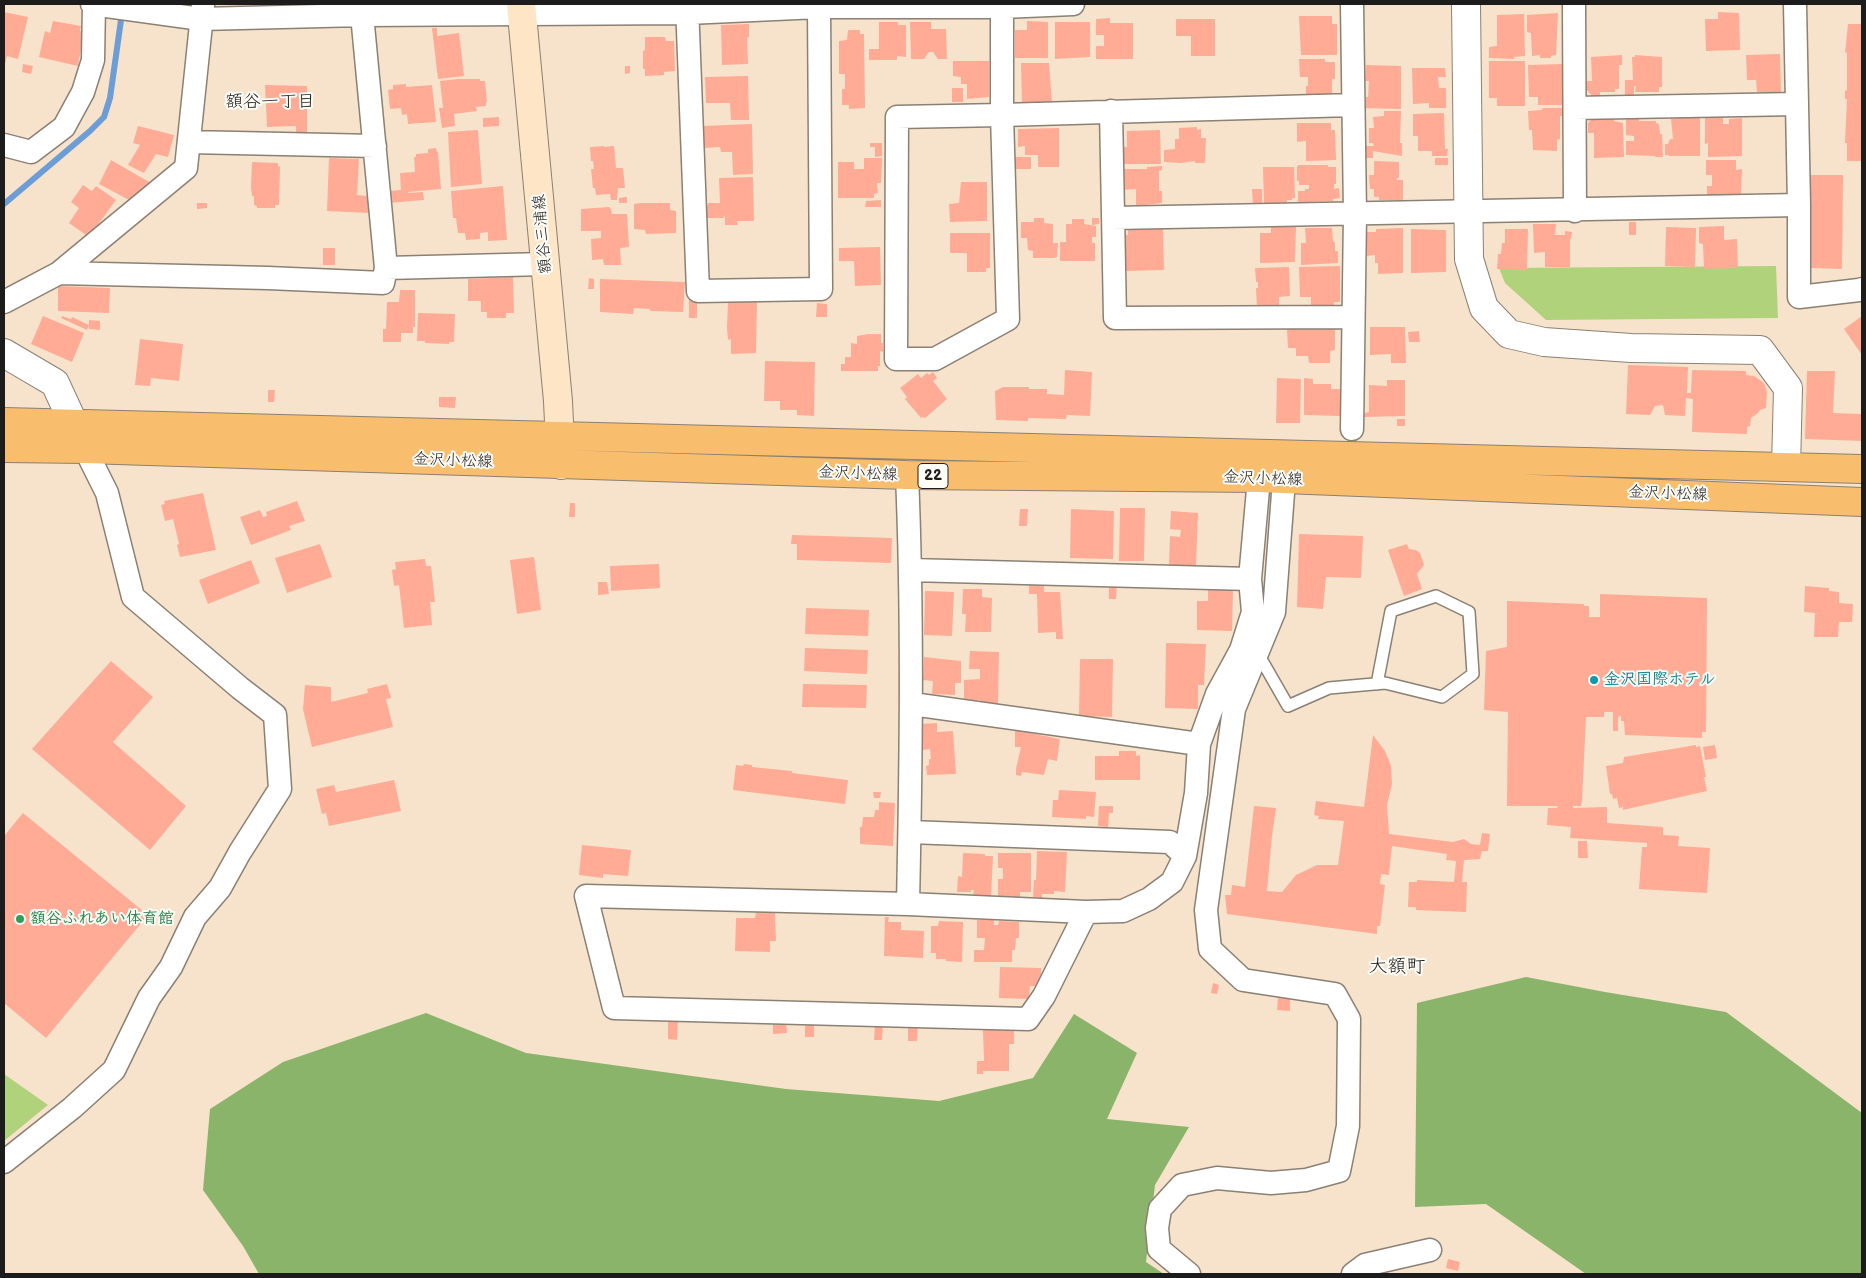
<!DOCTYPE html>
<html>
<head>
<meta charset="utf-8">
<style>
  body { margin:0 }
  #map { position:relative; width:1866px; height:1278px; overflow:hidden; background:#f7e3cc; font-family:"Balsamiq Sans",sans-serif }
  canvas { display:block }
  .frame { position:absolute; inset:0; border:5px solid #1c1c1c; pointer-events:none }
</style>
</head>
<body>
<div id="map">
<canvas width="1866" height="1278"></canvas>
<div class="frame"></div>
</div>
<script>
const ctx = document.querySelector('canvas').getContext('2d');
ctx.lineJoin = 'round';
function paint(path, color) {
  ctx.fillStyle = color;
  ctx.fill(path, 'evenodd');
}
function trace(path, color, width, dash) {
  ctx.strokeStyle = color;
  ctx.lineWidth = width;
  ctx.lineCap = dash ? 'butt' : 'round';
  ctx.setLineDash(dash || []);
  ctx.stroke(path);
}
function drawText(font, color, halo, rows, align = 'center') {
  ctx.font = font + ' "Balsamiq Sans","Klee One",sans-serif';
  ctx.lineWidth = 4;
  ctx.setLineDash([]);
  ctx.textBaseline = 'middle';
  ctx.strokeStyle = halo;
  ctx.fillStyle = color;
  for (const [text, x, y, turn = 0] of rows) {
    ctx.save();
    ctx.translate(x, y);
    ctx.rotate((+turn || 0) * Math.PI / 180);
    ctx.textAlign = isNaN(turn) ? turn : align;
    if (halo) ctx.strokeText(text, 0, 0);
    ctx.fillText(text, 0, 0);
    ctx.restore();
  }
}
const green = new Path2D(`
  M1776,266l2,52 -232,2 -41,-37 -6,-15z
  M4,1074l44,31 -44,36z`);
const forest = new Path2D(`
  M1526,977l79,15 121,20 136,101v161h-276l-100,-70 -71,3 2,-204z
  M426,1013l100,40 260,36 153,12 94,-23 41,-64 63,39 -30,66 82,8 -34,58 -9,77 18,12h-905l-16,-28 -40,-56 7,-81 73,-47z`);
const stream = new Path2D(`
  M4,204l86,-73 14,-14 6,-19 12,-85`);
const building = new Path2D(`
  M4,12l24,5 -10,42 -11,-3 -3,12z
  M1718,12l21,1 1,37 -34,1 -1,-32h13z
  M1558,13l-2,42 -5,1v2h-11v-3l-8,1 -1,-23 -4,-1v-17z
  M1524,14l1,42 -11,1v2l-25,-1v-11l8,-1v-31z
  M1299,16h33v8h5v31h-36z
  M1110,18v5h23v36h-37v-13h8v-11h-8v-16z
  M1176,19h39v37h-24v-20h-15z
  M53,21l28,5 -1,5 4,1 -6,34 -39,-9 6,-26 5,2z
  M1027,21l21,1v36h-33v-28h12z
  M879,22h19v3h8v32l-9,-1v4h-28v-11h10z
  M910,22h21v7h15l1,30h-9l-5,-7h-4l-5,7h-13z
  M1055,22h35v35l-35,2z
  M749,24v13l-2,1 1,26 -26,1 -1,-40z
  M1848,24h14v137h-15v-18h-2l2,-44h-2v-8l2,-1v-38l-2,1z
  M432,28h5v8l22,-3 5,43 -26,3z
  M848,30h12v4h4l1,74 -16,1v-4h-7v-16h3v-15h-6v-33l8,-1z
  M645,37h20l1,4h8l1,30 -11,1v3l-19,1v-7h-2v-18l2,-1z
  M1780,54l1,40h-16v-2h-8l-1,-12h-9l-1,-25z
  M1622,55v10h-3v24h-4v3h-15v4h-8l-6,-7v-8h6l-1,-24z
  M1635,55l27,2v30h-3v5h-24l1,-6h-2v10h-9v-16h8l-1,-23h3z
  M1299,59h26v3h10v17h-3v18l-26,2v-13h2v-9h-8z
  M953,61h36v36l-22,2v-15h-6v-7l-8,-1z
  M1489,61h36v45h-28v-8h-8z
  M1021,63h28l3,40h-30z
  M23,64l10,2 -2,8 -9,-2z
  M1563,64l1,41h-26v-8h-9l-1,-32z
  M1366,65l35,1v43l-40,-1v-11h7l1,-16h-4z
  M625,66h5v7l-5,1z
  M1412,68h33l1,9h-8l1,11h7v20h-17v-5l-16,1z
  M748,76l1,44h-18l-1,-17h-24l-1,-26z
  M458,79h22v2h5l2,21h-1v4l-10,1 1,4 -23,3 1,12 -13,2 -3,-20h4l-3,-27z
  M406,84v3l26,-2 4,37 -28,2 -1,-10 -5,1 -1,-7 -11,1 -2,-19 5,-1v-4z
  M265,85l42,1v46l-11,1v-7l-29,1z
  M952,88h11v14h-11z
  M1543,108h19v8h-2v23l-3,1v11l-24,-1 -1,-20h-3l-1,-19 14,-1z
  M1384,111h17l-1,32h2v13l-29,-5v7h-12v-12h13l-1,-3h-4v-15h5l-1,-11 11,-1z
  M1444,113l1,36h3l-1,7h-15v-5h-14v-15h-5v-22z
  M1626,116h13v5h17v2l3,1 1,10h2l1,23h-8v-1l-29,-1v-14h8v-5l-8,-1z
  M1700,116v40h-31l-1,-1h-3v-11h3l2,-5h3l-2,-20 11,-1v-1z
  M1723,116v8h6v-5l13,-1v38l-34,1v-14l-3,1v-27z
  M499,117v9l-16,1v-9z
  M1614,117v4l9,2 1,34 -30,1v-25h-6v-10l5,-5z
  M1297,123h34v7h4l1,30 -30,1v-20l-9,1z
  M752,124l1,50 -20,1 -1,-23h-11l-1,-5 -17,1 -1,-22z
  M138,126l36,9 -6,22 -12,-3 -12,19 -16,-8 12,-20 -7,-2z
  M1197,127v3l4,-1v9h5l-1,25h-10v-2l-14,2 -17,-1v-12l11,-1v-10h4v-11z
  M1059,128v39h-21v-12h-13v-9l-7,1v-18z
  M478,130l4,54 -31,3 -3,-55z
  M1160,130l1,34h-40v-17h6v-16z
  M870,143h12v13l-7,1v-10h-5z
  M604,146v1l10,-1 2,22h7l2,20h-7l-1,12h-6l-1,-6 -14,1 -1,-7h-2l-2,-19h3l-1,-8h-2l-1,-14z
  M436,148l1,4h1l3,37 -33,3v1l15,-1 1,8 -36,3 -1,-12 14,-1 -1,-17 15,-1 -1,-15h2v-3l12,-1v-4z
  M1015,157h16v12h-17z
  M329,158l30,1 -2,36 10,1 2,17 -42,-2z
  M864,158h18l-1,25h-4l1,10 -4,1v4h-36v-36h16v7h10z
  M1435,158h13v7h-13z
  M111,160l40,23 -18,19 -34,-18z
  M1706,160h30v10l6,-1 -1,26 -34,5v-14h5v-11h-6z
  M1374,161l25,1v16h-2v2h6v23h-7v-3h-17v-3h-5v-8h-4l-1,-14h5z
  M252,162l26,1v4l2,-1 -1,39h-4v3h-18v-2l-3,-1v-9h-2l-1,-9z
  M1299,165h29v2h8v17h-2v5l5,-1 1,10 -7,1v2l-27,1v2l-8,1v-14h7v-2h4v-4h-10v-4h-2v-15z
  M1162,166v4l-3,1v20h3v12l-26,3v-17l-15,1v-21h26v-2z
  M1263,167h31l1,31h-3v2h-5v3h-23z
  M1811,175h32l-1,94 -32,-1z
  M753,177l1,44h-17l1,4h-13v-9l-2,2h-18v-13h3v-2h12l-1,-25z
  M961,182h26v39l-37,1 -1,-18 10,-1z
  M83,185l9,6 4,-5 20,14 -27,37 -20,-14 10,-15 -8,-6z
  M503,186l4,54 -19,1v-9l-8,1v6l-14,1 -1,-7h-7l-2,-15h-3l-2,-27z
  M1252,189h10v16h-9z
  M627,197v6h-8v-5z
  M881,200v7h-16l1,-6z
  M197,203h10v5l-10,1z
  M641,203h29v7l6,1v22l-30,1 -1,-4 -11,-1v-25z
  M609,207l2,2 1,5h15l2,33 -9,1 1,17h-17l-1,-6 -11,1 -1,-21 10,-1v-7h-20v-22z
  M1034,218h10v5l9,1v19h5l-1,14 -3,1h-21v-7l-5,-1 -1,-12h-6v-16h13z
  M1092,218h7v6l-7,1z
  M1072,219h12v5l12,2v11h-4v6h3v18h-35v-19h6v-18h6z
  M1629,222h7v13h-7z
  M1533,224h23l-1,11h10v-4l7,1 -1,7h-1v28h-25v-15l-11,1z
  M1724,226v14l13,-1 1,29 -34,1 -1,-25 -4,-1v-16z
  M1271,227h25l-1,35 -35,1v-30h11z
  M1666,227l30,1 -1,39 -30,-1z
  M1305,228h27l1,14h2v9h3v12l-37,2v-22h5z
  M1403,228v45l-25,1v-11h-3v-8l-8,1v-24h9v-3z
  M1163,229l1,41 -39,1v-36h3v-5z
  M1411,229l35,1v42l-35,1z
  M1505,229h23l-1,41 -30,-1 1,-15h3l1,-11h3z
  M950,233h40v35h-4v4h-19v-19h-17z
  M880,247l1,38 -26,1 -1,-25h-15v-13z
  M323,248h12v17h-12z
  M1340,266v36h-6v3h-23v-8h-11l-1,-30z
  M1289,267l1,29 -11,1v9l-22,1 -1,-19h2v-6h-2l-1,-14z
  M513,277l1,36h-8v5h-19v-6h-6v-11h-13v-22z
  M589,278l5,1v10h-6z
  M600,279l85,3 -2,30 -33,-1v-2l-16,-1 -1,6 -33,-2z
  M58,286l52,2 -1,25 -51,-2z
  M400,290h15v37h-2v6h-12v9h-18v-13h3l1,-27h12z
  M689,300h8v18h-8z
  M728,301l29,1 -1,51 -25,1v-15l-3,1 -1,-12z
  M817,303l10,1v13h-11z
  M418,313l37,1 -1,28h-5v2l-24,-1v-2h-8z
  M43,316l41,17 -12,29 -41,-18z
  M62,316l9,3 1,-2 17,8v-5l11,1v9l-11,-1v-4l-2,5 -26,-12z
  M1862,316v39l-18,-26z
  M1370,327h35l1,36h-15v-9l-21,1z
  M1287,329h48v21l-5,1v12h-21l-1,-7h-12v-8h-8z
  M1419,331l1,11h-11l-1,-10z
  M869,334h12v9h2v9l-3,-1v15h-2v5h-37v-7h4v-7h6v-14l6,1v-8z
  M140,339l43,5 -4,37 -28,-3 -1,8 -15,-1z
  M765,361l50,1 -1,54 -17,-1v-5h-17v-9h-16z
  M1628,365l60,2 -1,26h4l1,-23 54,1v4l8,1 10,7 3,9 -1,16 -6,2 -2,3 -7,5 -1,8 -3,1v7l-55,-2 1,-33 -7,-1 -1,18 -20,-1 -2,-10 -8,1 -5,9 -24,-1z
  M1065,370l27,2 -2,44 -23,-1 -1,4 -38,-1v3l-32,-1 -1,-29 8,-4h26v2h18v5l17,1z
  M1807,371h28l-2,42 29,1v27l-57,-2z
  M933,372l4,6 -4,3 14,18 -22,19 -2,-1 -2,1 -16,-19 2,-2 -7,-9 18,-14 3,4 6,-5 2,2z
  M1277,378l24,1 -1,44h-24z
  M1304,378l9,1v5h18v5h9v27l-36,-1z
  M1387,380h18v36l-41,1v-4l5,-1v-27l18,1z
  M268,390h7l-1,12h-6z
  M439,397h17l-1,11 -16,-1z
  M1397,419h8v7h-8z
  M203,493l13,57 -36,7 -3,-12 2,-1 -6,-25 -8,2 -4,-16 4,-1 -1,-3z
  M297,501l8,20 -16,5 2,4 -40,15 -11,-28 20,-7 3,7 4,-1 -1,-4z
  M570,503h5v14h-6z
  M1120,508h25l-1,53h-25z
  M1020,509h8l-1,17h-8z
  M1071,509l43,2 -1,48 -43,-1z
  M1171,511l27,2 -2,52h-27l1,-29 10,1 1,-7 -11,-1z
  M1299,534l64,2 -2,42 -35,-1 -3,32 -26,-2z
  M792,535l100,3 -1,25 -94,-3v-16h-6z
  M320,544l12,33 -45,16 -12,-35z
  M1407,544l2,5 7,1 4,3 4,12 -7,9 5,15 -18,7 -16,-46z
  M534,557l7,53 -24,4 -7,-54z
  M425,559l1,7h5l4,36h-5l2,23 -28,3 -5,-43 -5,1 -2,-16 4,-1 -1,-7z
  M251,560l9,23 -52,21 -9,-24z
  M659,564l1,24 -49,3 -1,-25z
  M1044,581v11h16l3,47h-7v-7l-18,1 -1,-39h-8v-12z
  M598,582h9l2,12 -11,1z
  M1109,583h8l-1,16h-7z
  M1805,586l24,2v3l10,1v11l14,1 -1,18h-13l-1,15h-24l1,-24 -11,-1z
  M963,589h19v8l10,1 -1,34h-26l1,-18h-4z
  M1208,589l25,1 -1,41 -35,-1v-29h11z
  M925,591l29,1 -2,44 -28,-1z
  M1600,594l107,4 -1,134h-4v6l-77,-3 -1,-14h-3v-5l-3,1v14h-5v-19h-9v5h-18l-4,83 -1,6h-8v2l34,-1v16l56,4v8l16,1 -1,10 32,2 -3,45 -68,-4 3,-42h5v-4l-77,-5 1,-11 -24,-2 1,-17h9l1,-2h-51l1,-94 -24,-2 2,-59 21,-4v-46l77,3v2h5v11h11z
  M806,608l63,2 -1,26 -63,-2z
  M1166,643l40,1 -2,41h-6v24l-33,-1z
  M805,648l63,2 -1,24 -63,-3z
  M970,651l29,1 -1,52 -18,-1v-3l-16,1v-21l16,-1v-10h-11z
  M924,657l37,4v22h-6v12l-23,-1 1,-13 -10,-1z
  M1080,659h33l-1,58 -33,-1z
  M111,661l42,36 -40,45 73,64 -36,44 -118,-101z
  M387,684l4,14 -5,1 7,28 -81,20 -9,-38 2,-24 26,2v15l37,-9 -1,-4z
  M803,684l64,1 -1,23 -64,-1z
  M937,723v9l16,-1 3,43 -29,1 -1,-9 3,-1v-6h2l-1,-10 -7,1 -2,-26z
  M1015,728l10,2v2l35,7 -3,22 -9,-2 -4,16 -22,-3 -1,4 -5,-1v-6l5,-22h-6z
  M1373,735l12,16 6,15 1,18 -5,21 2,29 64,8 11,-3 7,5 9,1 2,-12 8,1 -2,17h-6l-2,8 -16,1 -2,22h5l-1,30 -50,-2v-3h-8l1,-25h8v-2l37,2 2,-21 -10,-1 1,-6 -55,-8 -3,29 -8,-1 -1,10 5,1 -5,41h-3v8l-150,-20 -2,-19h6l1,-10 13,2 9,-81 22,2 -4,28 -5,55 15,1 14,-17 21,-10h21l6,-44 -26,-2 1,-3 -5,-1 2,-14 48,6z
  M1696,745v2l4,-1 6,31h-2l3,14 -84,19v-3l-4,1 -2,-10 -4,1 -1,-5h-2l-4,-28 17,-3 1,-6z
  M1715,745l2,13 -12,2 -2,-13z
  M1119,751h17v5l4,-1v25h-45v-24h24z
  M744,764l8,1v2l40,4v2l56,7 -3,24 -112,-14 3,-25 7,1z
  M394,780l7,31 -72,15 -3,-13 -4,1 -6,-25 18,-4 2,7z
  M1059,790l37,2 -2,25 -8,-1v3l-34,-2 1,-17h5z
  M873,792h8l-1,6h-6z
  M879,802l16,1 -2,43 -33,-2v-17h2l1,-10h11l1,-7h4z
  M1099,806h14v7h-4l-1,14 -10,-1z
  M23,813l125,102 -102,123 -42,-35v-167z
  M1578,841h9l1,17h-10z
  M582,845l49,5 -3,26 -25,-2v4l-24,-3z
  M1037,851l30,1 -2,40 -11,-1v3h-12v4l-9,-1 1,-17h2z
  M963,853l22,1v2h8l-2,40 -18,-1 1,-5h-3v2h-14l1,-16 4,1z
  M998,853h33v39h-11v6h-22v-19h5v-11h-5z
  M756,912h19l1,29h-6v11l-35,-1 1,-33h19z
  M885,917h4l-1,5h13v8l23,1 -1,27 -39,-2z
  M977,920h17v5h4l1,-4 20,1v16h-3l-1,12h-3v12h-38v-12h10l1,-12h-8z
  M939,921l24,1 -1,40 -16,-1v-2h-10v-6h-5v-27h7z
  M1000,967l41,1v18h-11l-1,13 -30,-1z
  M1213,983l6,2 -2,9 -6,-1z
  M1278,998l12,1v12l-13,-1z
  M668,1019l10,1 -1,20 -9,-1z
  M773,1021h13l1,12 -14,1z
  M805,1021h9v16h-9z
  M875,1023h8l-1,17h-8z
  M908,1024h10l-1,17h-9z
  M983,1030h31v14h-5v27h-26v3h-6v-13h7z
  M1448,1259l12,3 -2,9 -12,-3z`);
const service = new Path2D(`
  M1257,652l31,54 41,-18 56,-5 57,14 31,-23 -4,-62 -33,-16 -45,15 -14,73`);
const minor = new Path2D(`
  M92,4l109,15 161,-4 326,-2 131,-6h183l71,-3
  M687,4l11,287 123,-2 -2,-282
  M1002,4v111l350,-10
  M1352,4l3,210 -3,215
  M1574,4l1,207
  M1795,4l4,201v92l60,-7 3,-1
  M1575,108l222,-4
  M1111,111l4,207 238,-1
  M1002,115l6,204 -73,40h-39l1,-242z
  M189,142l186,4
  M4,145l27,7 33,-25 19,-35 10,-32 1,-56
  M1113,218l686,-13
  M386,268l159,-4
  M59,273l209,5 115,5 3,-15 -25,-264
  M4,302l55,-29 127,-105 17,-163
  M907,475c6,143 4,286 1,429l178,8 37,-1 26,-12 23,-17 13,-26 11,-63 3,-49 18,-50 24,-44 12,-38 -3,-33 9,-101
  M911,570l339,9
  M912,704l287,40
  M910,832l260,10 15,14
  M908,904l-322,-8 28,112 414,11 16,-23 42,-84
  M4,1162l68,-54 42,-38 35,-72 22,-31 24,-50 25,-29 20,-36 40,-63 -5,-74 -35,-27 -107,-91 -26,-104 -22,-44
  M1189,1274l-30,-25 -2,-21 3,-19 22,-24 35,-7 54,5 35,-3 33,-9 9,-45 1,-107 -14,-25 -92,-14 -33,-31 -4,-39 28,-201 40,-97 10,-132
  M1353,1274l12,-9 65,-15`);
const tertiary = new Path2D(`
  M1466,4l3,255 15,49 25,26 35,8 87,6 129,2 28,38 -2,79
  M4,353l51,30 28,61`);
const secondary = new Path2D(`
  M521,4l37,397 3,64`);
const primary = new Path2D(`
  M4,422l1858,47
  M4,448l81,1 822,26 352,3 603,24`);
const markers = [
  [1594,680,5,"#0f9aa8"],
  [20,919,5,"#2e9e5b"]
];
const shields = [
  [933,476,30]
];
const shieldNames = [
  ["22",933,476]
];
const streetNames = [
  ["額谷三浦線",543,234,-95],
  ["金沢小松線",453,461,2],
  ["金沢小松線",858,474,2],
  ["金沢小松線",1263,479,2],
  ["金沢小松線",1668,494,2]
];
const cultureNames = [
  ["金沢国際ホテル",1604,680]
];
const leisureNames = [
  ["額谷ふれあい体育館",30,919]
];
const neighbourhoodNames = [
  ["額谷一丁目",270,102]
];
const quarterNames = [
  ["大額町",1397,967]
];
paint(green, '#afd27b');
paint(forest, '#8bb46b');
trace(stream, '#6d9dd7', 6);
paint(building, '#ffab95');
trace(service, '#8a8074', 14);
trace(minor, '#8a8074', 25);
trace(tertiary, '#8a8074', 30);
trace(secondary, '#8a8074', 30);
trace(primary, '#8a8074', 30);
trace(service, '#fff', 11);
trace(minor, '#fff', 22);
trace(tertiary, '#fff', 28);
trace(secondary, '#fde5c5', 28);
trace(primary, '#f9be6d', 28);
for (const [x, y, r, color] of markers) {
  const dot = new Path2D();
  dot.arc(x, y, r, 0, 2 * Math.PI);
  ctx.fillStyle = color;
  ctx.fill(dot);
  trace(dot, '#fdfcf7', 2);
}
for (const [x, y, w] of shields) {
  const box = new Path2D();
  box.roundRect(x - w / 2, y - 12.5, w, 25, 4);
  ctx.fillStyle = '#fdfcf7';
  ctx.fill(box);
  trace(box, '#1c1c1c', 1);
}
drawText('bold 15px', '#1c1c1c', null, shieldNames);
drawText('16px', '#1c1c1c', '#fdfcf7', streetNames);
drawText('bold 16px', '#0d838f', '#fdfcf7', cultureNames, 'left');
drawText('bold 16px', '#27864d', '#fdfcf7', leisureNames, 'left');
drawText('18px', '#1c1c1c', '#fdfcf7', neighbourhoodNames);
drawText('19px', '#1c1c1c', '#fdfcf7', quarterNames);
</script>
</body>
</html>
